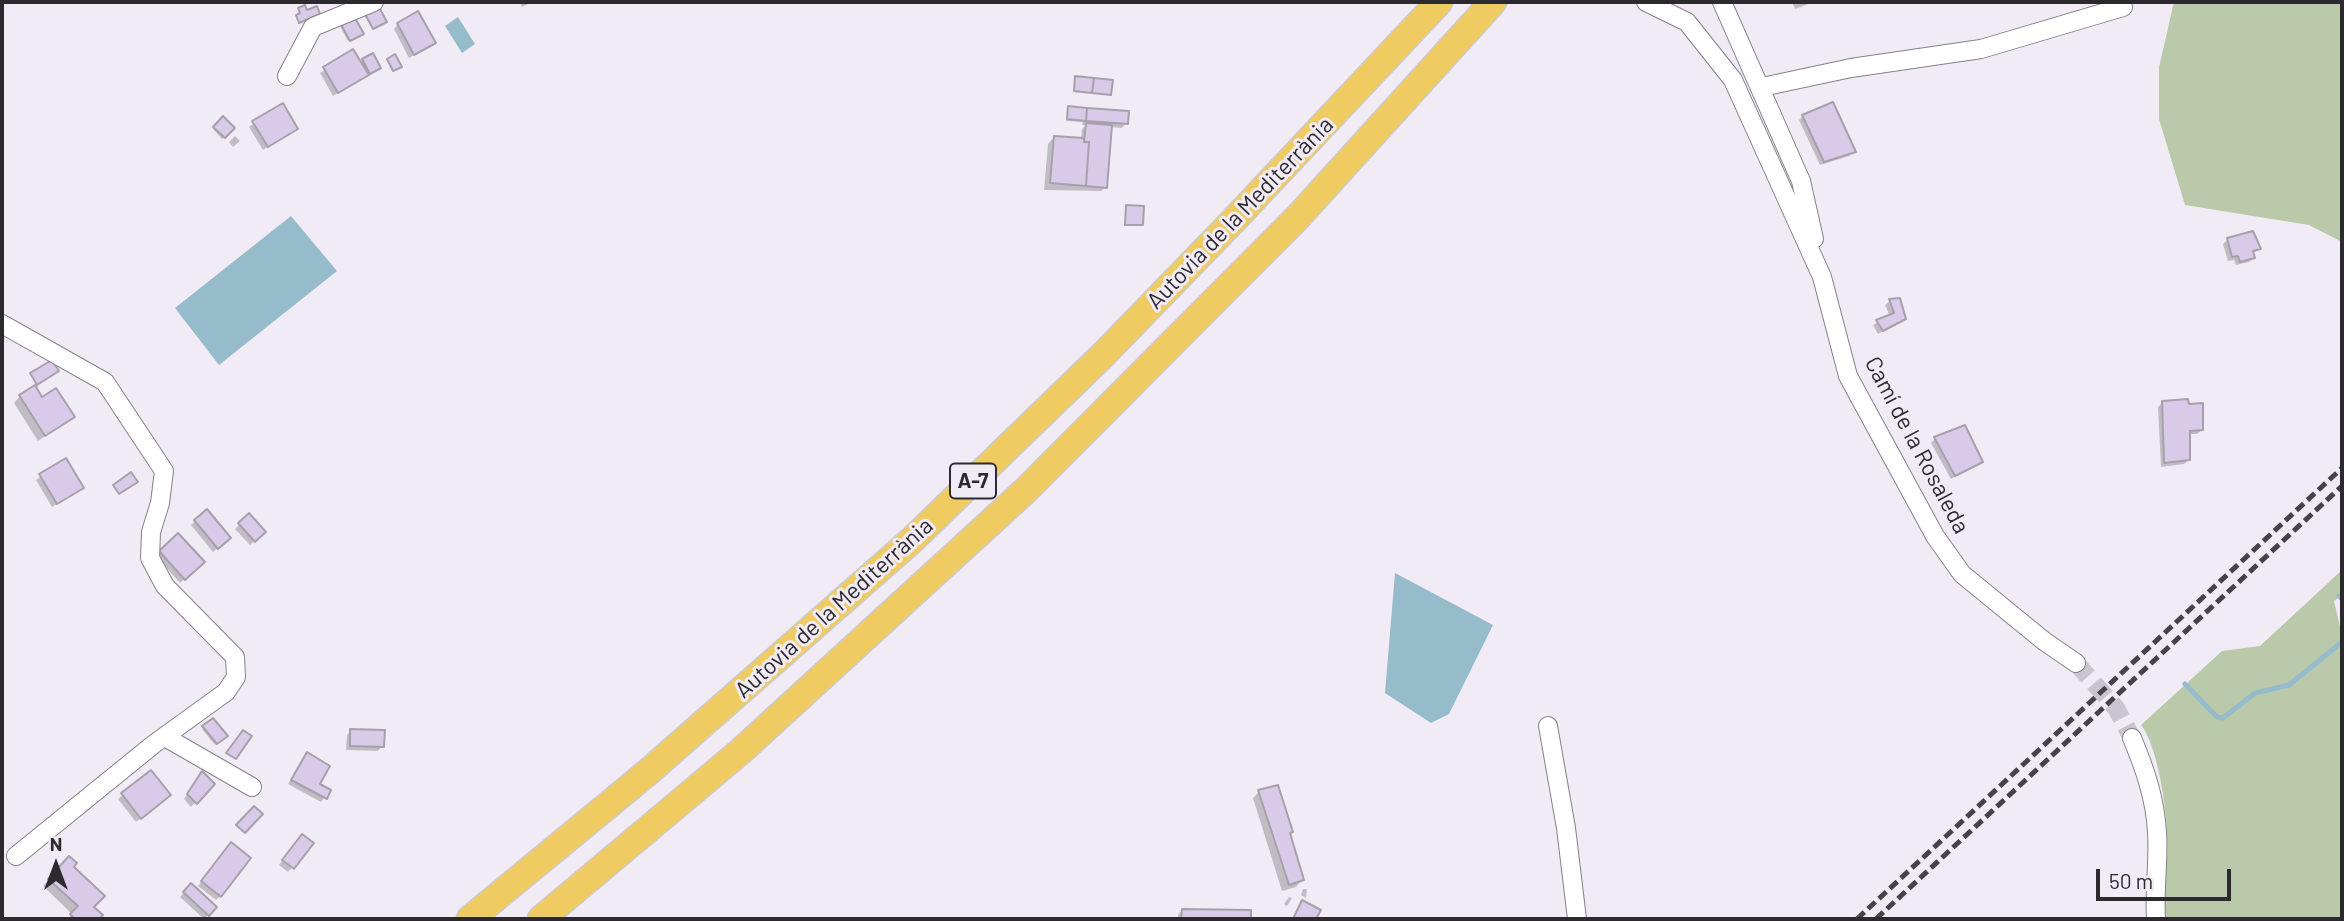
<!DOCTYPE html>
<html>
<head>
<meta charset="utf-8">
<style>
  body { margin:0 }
  #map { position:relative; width:2344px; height:921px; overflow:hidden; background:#f1ebf6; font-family:Barlow,sans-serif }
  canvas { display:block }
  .frame { position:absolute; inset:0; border:4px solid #2c2a2e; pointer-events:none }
  .north { position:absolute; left:21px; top:830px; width:70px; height:70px; -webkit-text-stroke:5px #f1ebf6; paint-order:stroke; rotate:0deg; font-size:19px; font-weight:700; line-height:28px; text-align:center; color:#2c2a2e }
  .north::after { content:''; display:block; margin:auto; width:24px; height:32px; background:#2c2a2e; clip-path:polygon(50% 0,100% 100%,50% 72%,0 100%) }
  .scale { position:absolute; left:2096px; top:869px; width:135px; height:32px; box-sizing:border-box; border:4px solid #2c2a2e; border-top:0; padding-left:9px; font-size:21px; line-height:24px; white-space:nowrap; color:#2c2a2e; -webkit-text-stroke:5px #f1ebf6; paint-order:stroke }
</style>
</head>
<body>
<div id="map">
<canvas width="2344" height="921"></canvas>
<div class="frame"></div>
<div class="north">N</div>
<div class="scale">50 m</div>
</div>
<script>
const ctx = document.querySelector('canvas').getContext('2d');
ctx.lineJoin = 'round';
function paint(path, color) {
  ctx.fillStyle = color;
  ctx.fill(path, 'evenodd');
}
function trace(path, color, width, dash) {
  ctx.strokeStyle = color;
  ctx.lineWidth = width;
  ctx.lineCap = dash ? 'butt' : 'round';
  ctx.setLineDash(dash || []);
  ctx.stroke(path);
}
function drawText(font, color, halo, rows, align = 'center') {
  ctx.font = font + ' Barlow,sans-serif';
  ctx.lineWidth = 6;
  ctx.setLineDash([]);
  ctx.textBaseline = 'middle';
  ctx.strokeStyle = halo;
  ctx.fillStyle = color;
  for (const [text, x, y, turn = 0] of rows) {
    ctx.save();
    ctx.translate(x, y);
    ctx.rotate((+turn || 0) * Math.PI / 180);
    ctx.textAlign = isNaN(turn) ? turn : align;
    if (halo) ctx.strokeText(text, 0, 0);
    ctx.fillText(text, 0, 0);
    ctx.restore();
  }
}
const green = new Path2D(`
  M2174,2h168v240l-33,-17 -124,-20 -26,-86v-52z
  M2342,570v25l-8,6 8,34v284h-182c2,-20 6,-40 7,-60 3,-31 -7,-110 -26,-134l81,-74 38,-5z`);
const water = new Path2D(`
  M458,17l17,27 -13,9 -17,-27z
  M291,216l46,55 -118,94 -44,-57z
  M1395,573l98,52 -44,89 -18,9 -46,-30z`);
const shadow = new Path2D(`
  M520,2h12l-10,5z
  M1792,2h22l-19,7z
  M398,24l36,19 -25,15 -15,-29z
  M341,25l20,10 -13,6 -8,-15z
  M353,51l7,13 3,-3 14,9 -44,26 -13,-23z
  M1076,78l34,16 -37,-2z
  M1069,108l57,15 -4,5 -12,-1 -4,60 -5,4 -57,-1 4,-46 6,-7 27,3 1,-11 4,-4h-4l1,-3 -17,-1z
  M1803,116l50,36 -4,4 -29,9 -21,-45z
  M223,118l10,10 -11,11 -9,-10z
  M254,123l42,5 -33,22 -14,-23z
  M235,136l5,5 -7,6 -4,-5z
  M1126,207l15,18 -2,1h-15z
  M2228,239l31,10 -7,5 1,3 -4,5 -13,3 -2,-5 -6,1 -5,-17z
  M1899,300l5,19 -26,15 -5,-9 17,-9 -5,-11 5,-4z
  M20,396l22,3 30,18 -34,24 -24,-38z
  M2162,403l40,27 -5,4h-9l1,25 -5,5 -23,3 -3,-60z
  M1935,439l45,23 -29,17 -20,-36z
  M66,460l16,28 -30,19 -16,-27z
  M207,511l22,27 -16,14 -22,-27z
  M249,516l15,16 -14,13 -15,-16z
  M178,535l24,27 -22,21 -24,-27z
  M213,720l13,16 -11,9 -13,-16z
  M351,731l31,15 -4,5 -32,-1 1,-15z
  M307,755l10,30 12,6 -8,11 -33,-18z
  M151,772l13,27 -28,23 -18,-23z
  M198,778l15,6 -22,23 -7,-8z
  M1259,792l29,43 14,45 -6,7 -14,4 -29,-93z
  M298,840l14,4 -24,28 -9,-7z
  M227,849l-7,47 -4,4 -18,-14z
  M69,859l23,49 8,7 -4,4h-28l4,-5 -29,-28z
  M191,885l24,23 -11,11 -24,-22z
  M1303,889h4l-1,9 -5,-3z
  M1289,897l3,1 -5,8 -3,-2z
  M1182,910l67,2v7h-71v-4z`);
const stream = new Path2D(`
  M2339,596l3,3
  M2185,684l32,33 6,1 32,-25 34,-8 53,-43`);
const building = new Path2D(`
  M305,5l2,5 10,-4 3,8 -21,9 -3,-8 4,-2 -2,-5z
  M379,7l8,15 -14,7 -8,-15z
  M418,11l18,32 -22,12 -17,-32z
  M354,16l10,18 -14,7 -10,-18z
  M353,49l16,26 -31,18 -15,-26z
  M373,53l8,15 -11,6 -8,-15z
  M395,54l7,13 -9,4 -6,-12z
  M1075,76l19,2 -2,15 -18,-2z
  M1094,78l19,2 -2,15 -19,-2z
  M1833,102l23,50 -32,10 -22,-47z
  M283,103l15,26 -30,18 -16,-26z
  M1068,106l19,2 -1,13 -19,-2z
  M1087,108l42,3 -1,13 -42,-3z
  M223,116l12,12 -10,10 -12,-11z
  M1086,123l26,2 -5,63 -21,-2 3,-44h-5z
  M1054,136l30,2v4h5l-3,44 -36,-3z
  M1126,205l18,1 -1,19h-18z
  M2253,231l8,18 -8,2 2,7 -15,4 -2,-6 -6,1 -5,-19z
  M1900,298l6,21 -23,12 -7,-11 18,-7 -5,-14z
  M52,360l7,11 -22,14 -7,-12z
  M35,385l7,12 14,-9 19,29 -30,19 -26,-41z
  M2188,399l1,5 14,-1v27l-13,1v29l-26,3 -2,-62z
  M1965,425l18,37 -28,14 -21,-39z
  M66,458l18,30 -27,16 -18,-30z
  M131,472l7,10 -19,12 -6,-9z
  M207,509l24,29 -13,11 -24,-29z
  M249,513l17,19 -11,10 -17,-19z
  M178,533l27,29 -20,18 -26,-29z
  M213,718l15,18 -11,8 -15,-18z
  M350,729l35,1 -1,17 -34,-1z
  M243,730l9,6 -16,23 -10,-6z
  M307,752l23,14 -10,18 11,6 -4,9 -36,-19z
  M151,770l20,25 -30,24 -20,-26z
  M202,771l13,13 -18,20 -10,-10z
  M1278,785l15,47 -3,1 14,47 -15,5 -31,-95z
  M254,806l9,8 -18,19 -9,-8z
  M302,834l12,9 -20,26 -12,-9z
  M231,842l20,16 -30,39 -20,-16z
  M69,856l8,7 -3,4 31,29 -11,11 9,8 -4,4h-24l-5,-5 8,-8 -30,-27z
  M191,883l26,24 -8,9 -26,-24z
  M1302,900l19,10 -5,9h-23z
  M1182,909l69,1v9h-70z`);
const minorTunnel = new Path2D(`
  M2076,663l40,45 16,30`);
const minor = new Path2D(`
  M1646,2l41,20 46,58 89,197 26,99 87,160 27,38 82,67 32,22
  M1722,2l79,179 13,58
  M287,76l26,-49 61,-25
  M1762,87l89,-19 130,-19 142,-42
  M2,324l103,58 59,89 -4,32 -9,29 -1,26 15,28 70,71 1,20 -10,15 -72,52 -138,112
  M1548,726l18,102 11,91
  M165,737l87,50
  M2132,738c13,31 23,60 25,94 2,29 -3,58 -1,87`);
const highway = new Path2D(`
  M470,919l177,-146 264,-232 193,-187 130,-134 205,-218
  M541,919l200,-168 285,-261 271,-272 196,-216`);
const rail = new Path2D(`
  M1857,919l485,-451
  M1876,919l466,-433`);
const shields = [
  [973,481,46]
];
const shieldNames = [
  ["A-7",973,481]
];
const streetNames = [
  ["Autovia de la Mediterrània",1240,213,-46],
  ["Camí de la Rosaleda",1917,445,62],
  ["Autovia de la Mediterrània",834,608,-42]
];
paint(green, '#bbc9ab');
paint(water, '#96bbca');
paint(shadow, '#0003');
trace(stream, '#96bbca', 5);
paint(building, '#dacae9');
trace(building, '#a5a0aa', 2);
trace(minorTunnel, '#cac4ce', 18, [18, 9]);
trace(minor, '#85808a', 20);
trace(highway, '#cccccd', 29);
trace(minor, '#fff', 18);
trace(highway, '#f0cb61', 26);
trace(rail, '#454347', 5, [10, 5]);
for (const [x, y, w] of shields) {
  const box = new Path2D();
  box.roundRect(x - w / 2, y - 17.5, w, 35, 5);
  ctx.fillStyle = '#f1ebf6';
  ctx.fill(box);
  trace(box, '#2c2a2e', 2);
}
drawText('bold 21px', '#2c2a2e', null, shieldNames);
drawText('23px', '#2c2a2e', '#f1ebf6', streetNames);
</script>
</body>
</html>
